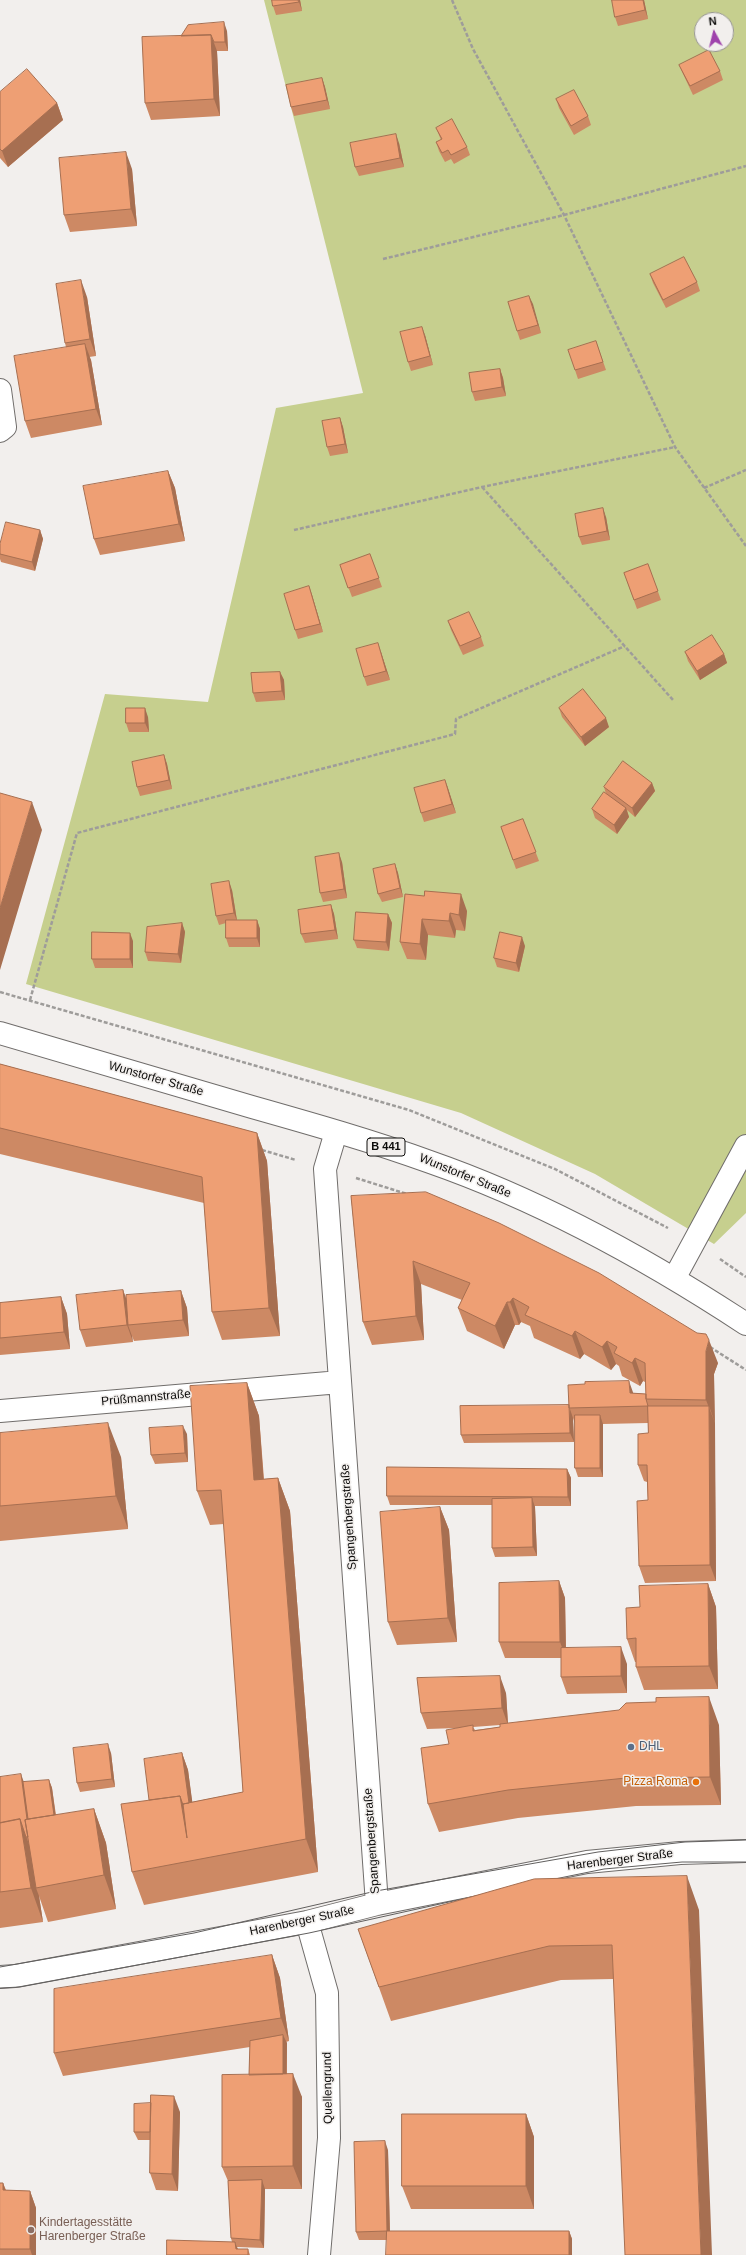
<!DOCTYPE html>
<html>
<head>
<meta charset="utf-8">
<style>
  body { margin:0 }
  #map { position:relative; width:746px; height:2255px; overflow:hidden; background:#f2efed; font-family:Helvetica,sans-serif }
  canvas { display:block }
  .north { position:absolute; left:694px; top:12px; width:40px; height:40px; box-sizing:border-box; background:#f2efed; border:1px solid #969493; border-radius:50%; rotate:353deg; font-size:11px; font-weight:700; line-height:16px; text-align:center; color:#0d0c0b }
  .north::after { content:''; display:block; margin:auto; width:14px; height:18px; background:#9f42ac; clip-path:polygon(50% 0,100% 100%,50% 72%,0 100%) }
</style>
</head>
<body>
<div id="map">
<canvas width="746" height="2255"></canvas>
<div class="north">N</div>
</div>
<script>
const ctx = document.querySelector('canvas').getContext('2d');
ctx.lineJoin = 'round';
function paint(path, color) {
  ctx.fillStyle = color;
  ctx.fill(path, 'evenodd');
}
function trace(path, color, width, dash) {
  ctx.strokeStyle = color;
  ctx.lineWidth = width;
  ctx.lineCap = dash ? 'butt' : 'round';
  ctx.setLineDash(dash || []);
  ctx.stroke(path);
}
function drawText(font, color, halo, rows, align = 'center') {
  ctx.font = font + ' Helvetica,sans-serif';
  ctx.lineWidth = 3;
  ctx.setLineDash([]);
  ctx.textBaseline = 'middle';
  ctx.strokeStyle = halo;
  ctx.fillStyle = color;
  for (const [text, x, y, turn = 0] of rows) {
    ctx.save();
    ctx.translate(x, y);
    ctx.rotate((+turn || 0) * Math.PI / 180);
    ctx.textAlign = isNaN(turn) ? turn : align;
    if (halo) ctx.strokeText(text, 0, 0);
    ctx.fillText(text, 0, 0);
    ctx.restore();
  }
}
const green = new Path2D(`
  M264,0h482v1213l-32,31 -119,-70 -134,-61 -435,-129 79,-290 103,8 68,-294 87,-15zM702,20h24v24h-24z`);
const path = new Path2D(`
  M452,0l21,49 91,166 111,232 71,99
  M383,259l181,-44 182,-49
  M482,487l191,213
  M704,488l42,-18
  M294,530l188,-43 193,-40
  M0,992l409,118 146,59 113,59
  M30,1000l47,-167 378,-99 1,-15 169,-73
  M262,1150l34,10
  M356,1178l51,16
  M720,1259l26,18
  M710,1347l36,23`);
const minor = new Path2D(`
  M0,390l5,37 -5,4
  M336,1132l-11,37 52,735
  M675,1277l71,-131
  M0,1411l340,-29
  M307,1922l20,71 2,145 -10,117
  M0,1977l15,-1 292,-54 70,-18 210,-42 93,-9 66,-2`);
const major = new Path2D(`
  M0,1033c84,25 168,50 252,74 60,17 120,34 178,55 112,39 217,97 316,162`);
const tram = new Path2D(`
  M545,1881l59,-12 78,-7h64
  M0,1967l194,-34 182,-42 222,-39 87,-10 61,-2
  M0,1988l20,-1 289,-54 176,-39`);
const wall = new Path2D(`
  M272,0h28l2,11 -26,4 -3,-9z
  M612,0h32l4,19 -30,7 -3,-9z
  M227,31l1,20h-11l3,65 -69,4 -6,-17 36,-67z
  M679,65l41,6 3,9 -30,15 -10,-21z
  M322,78l3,9 5,22 -36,7 -3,-9z
  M0,92l57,11 6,17 -55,47 -8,-9z
  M556,99l32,17 3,9 -17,10 -15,-27z
  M436,128l31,19 3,8 -16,9 -3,-5 -6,3 -6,-11 -3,-9 5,-2z
  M399,143l5,24 -45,9 -4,-9z
  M132,169l5,57 -67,6 -6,-17z
  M650,274l47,8 3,9 -34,17 -13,-25z
  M529,296l12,37 -21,7 -3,-9z
  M87,297l9,59 -7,1 2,3 11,65 -71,13 -6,-17 41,-74 -1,-4z
  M425,335l8,30 -22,6 -3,-9z
  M596,341l10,29 -28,9 -3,-9z
  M500,369l3,9 3,18 -31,5 -3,-9z
  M340,418l3,9 5,26 -18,3 -3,-9z
  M168,471l7,17 10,53 -85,14 -6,-16z
  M606,517l4,23 -28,5 -3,-8z
  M40,530l3,9 -8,32 -34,-9 -1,-3v-15z
  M370,554l12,33 -30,10 -12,-32z
  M648,564l13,36 -24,9 -13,-36z
  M309,586l3,9 11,37 -25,7 -3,-9z
  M448,621l33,16 3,9 -21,9 -12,-25z
  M381,652l9,28 -23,6 -3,-9z
  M685,652l39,2 3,9 -27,17 -12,-19z
  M280,672l4,8 1,20 -29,2 -3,-9z
  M559,708l50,19 -24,19 -23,-29z
  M148,717l1,15h-20l-3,-9z
  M164,755l3,9 5,25 -32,7 -3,-9z
  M445,780l11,33 -32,9 -3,-9z
  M652,783l3,8 -20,26 -8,-7 2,7 -12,17 -22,-16 -3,-9 14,-15 -2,-7z
  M523,819l16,42 -23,8 -15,-42z
  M342,862l5,36 -24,4 -3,-9z
  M395,864l3,9 5,24 -21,5 -4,-8z
  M232,890l5,30h20l3,9v18h-31l-3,-9v-15l-7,2 -3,-9z
  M405,894l62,17 -2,20 -9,-1 -1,8 -27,-3 -2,25 -19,-1 -7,-17z
  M331,905l3,9 4,25 -33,4 -4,-9z
  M388,914l4,9 -3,28 -32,-3 -3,-8z
  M182,923l3,9 -4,31 -33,-2 -3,-9z
  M133,941v27h-38l-3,-9z
  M525,946l-6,26 -22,-5 -3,-9z
  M0,1064l257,69 10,28 13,175 -58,4 -10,-28 -8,-109 -204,-49z
  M351,1196l367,167 -4,11 2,207 -71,2 -6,-17 9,-66 -1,-18 -3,-1 -6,-16 10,-32v-10l-45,1v53h-25l-3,-9v-44l-2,-6 1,24 -110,1 -3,-8 108,-30 65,-12 12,1 -1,-12 -2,-1 -3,5 -18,-10 -3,-10 -3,-2 -5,6 -27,-16 -4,5 -46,-21 -4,-12 -9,-4 -2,3h-4l-11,24 -37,-18 -9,-23 4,-8 -41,-16 3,56 -52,5 -9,-23z
  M123,1290l3,8 55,-7 6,17 2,28 -55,5 -2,-5 1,6 -47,5 -6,-17z
  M61,1297l6,17 3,35 -70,6v-52z
  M247,1383l12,33 5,63 14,-1 12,33 28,361 -174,33 -12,-33 17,-72 33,-47 6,17 4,32 51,-10 -19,-268 -14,1 -13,-34z
  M0,1433l121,24 7,72 -128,12z
  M187,1434l1,28 -33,2 -4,-9z
  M567,1469l4,9v28h-36v1l2,49 -42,1 -3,-9v-43h-102l-3,-9z
  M440,1507l9,23 8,112 -60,3 -9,-23z
  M559,1581l6,17 1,50 61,16v29l-60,1 -6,-17v-19h-56l-6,-16z
  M708,1584l8,23 2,82 -74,1 -8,-23v-5h-1l-8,-23 13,-32z
  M506,1693l2,30 211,2 2,80 -85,1 -118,12 -79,14 -11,-28 21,-60 9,-16 -31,1 -6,-16zM500,1725v2l-25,3 -2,-3z
  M111,1753l4,34 -35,5 -3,-9z
  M0,1777l23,5 26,-2 3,8 4,27 38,-6 12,34 10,66 -68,13 -9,-26 4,26 -43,6z
  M699,1910l-86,69 -52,1 -170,41 -33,-92z
  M272,1955l8,23 9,63 -3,1 1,1v31l15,23v92h-37l-1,59 -27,-1 1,2h10l2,6h-83l65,-13 -1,-4 -3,-57 -6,-14 27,-92 1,-28 -187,29 -9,-23z
  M151,2103l29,9 -2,79 -22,-1 -6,-17v-33h-12l-4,-8z
  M526,2114l8,23v72h-123l-9,-23z
  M388,2150l2,81h179l3,8 -185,1h-28l-3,-8z
  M0,2183h3l3,7 24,1 6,17v47h-36z`);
const shadedWall = new Path2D(`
  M298,0h2l2,11 -3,-9z
  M643,0h1l4,19 -3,-9z
  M224,22l3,9 1,20 -3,-9z
  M211,35l6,16 3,65 -6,-17z
  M322,78l3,9 5,22 -3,-9z
  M57,103l6,17 -55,47 -6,-16z
  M396,134l3,9 5,24 -4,-9z
  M126,152l6,17 5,57 -6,-17z
  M81,280l6,17 9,59 -6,-17z
  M529,296l4,8 8,29 -3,-8z
  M422,327l3,8 8,30 -3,-9z
  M85,344l6,16 11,65 -6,-16z
  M500,369l3,9 3,18 -4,-9z
  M340,418l3,9 5,26 -3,-9z
  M168,471l7,17 10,53 -6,-17z
  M603,508l3,9 4,23 -3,-9z
  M40,530l3,9 -8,32 -3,-9z
  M309,586l3,9 11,37 -3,-8z
  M378,643l3,9 9,28 -4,-9z
  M724,654l3,9 -27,17 -3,-9z
  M280,672l4,8 1,20 -3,-9z
  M145,708l3,9 1,15 -4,-9z
  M606,718l3,9 -24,19 -4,-9z
  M164,755l3,9 5,25 -3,-9z
  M445,780l3,8 8,25 -4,-9z
  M652,783l3,8 -20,26 -3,-9z
  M32,802l10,28 -42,140v-62z
  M626,808l3,9 -12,17 -3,-9z
  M339,853l3,9 5,36 -3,-9z
  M395,864l3,9 5,24 -3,-9z
  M229,881l3,9 5,31 -3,-8z
  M461,894l6,17 -2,20 -6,-16z
  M331,905l3,9 4,25 -3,-9z
  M450,913l6,17 -1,8 -6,-17z
  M388,914l4,9 -3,28 -3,-9z
  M422,919l6,16 -2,25 -6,-16z
  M257,920l3,9v18l-3,-9z
  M182,923l3,9 -4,31 -3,-9z
  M130,933l3,8v27l-3,-9z
  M522,937l3,9 -6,26 -3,-9z
  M257,1133l10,28 13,175 -11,-28z
  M413,1261l8,23 3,56 -8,-24z
  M123,1290l6,17 -1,18 4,11 1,6 -6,-17z
  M181,1291l6,17 2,28 -6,-16z
  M61,1297l6,17 3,35 -6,-17z
  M513,1298l8,24 -2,3 -9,-23z
  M507,1302l8,23 -11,24 -9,-23z
  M575,1331l9,23 -4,5 -8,-23z
  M709,1340l9,23 -4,11 1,49 -9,-23v-49z
  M607,1341l9,23 -5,6 -9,-23z
  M635,1358l8,23 -3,5 -8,-23z
  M629,1381l6,17 -5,-5z
  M247,1383l12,33 7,98 -12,-34z
  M709,1406l6,17 1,158 -6,-16z
  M570,1409l3,9 1,24 -4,-9z
  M600,1415l3,9v53l-3,-9z
  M108,1423l13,34 7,72 -12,-33z
  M183,1426l4,8 1,28 -3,-9z
  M567,1469l4,9v28l-3,-9z
  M278,1478l12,33 28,361 -12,-33z
  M532,1498l3,9 2,49 -4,-9z
  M440,1507l9,23 8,112 -9,-24z
  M559,1581l6,17 1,60 -6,-16z
  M708,1584l8,23 2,82 -9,-23z
  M621,1647l6,17v29l-6,-17z
  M500,1676l6,17 2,32 -6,-17z
  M709,1697l10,28 2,80 -11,-28z
  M108,1744l3,9 4,34 -3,-8z
  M182,1753l6,17 8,59 -6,-17z
  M21,1774l6,17 7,54 -5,-8z
  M49,1780l3,8 6,46 -3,-9z
  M180,1796l12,33 -5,9z
  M94,1809l12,34 10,66 -12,-34z
  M20,1819l12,34 4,35 3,8 4,26 -12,-34z
  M687,1876l12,34 13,345h-11z
  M272,1955l8,23 9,63 -8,-23z
  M283,2035l4,8 -1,54 -3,-8z
  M293,2074l9,23v92l-9,-23z
  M174,2096l6,16 -2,79 -6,-17z
  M526,2114l8,23v72l-8,-23z
  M385,2141l3,9 2,90 -3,-9z
  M262,2180l3,9 -1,59 -4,-8z
  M3,2183l6,17 -6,-10z
  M30,2191l6,17v47h-4l-2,-6z
  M569,2231l3,8v16h-3z
  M235,2242l5,13 -4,-6z`);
const building = new Path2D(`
  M272,0h26l1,2 -26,4z
  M612,0h31l2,10 -30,7z
  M224,22l1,20h-11l-3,-7 -30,1 7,-11z
  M211,35l3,64 -69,4 -3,-66z
  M709,50l11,21 -30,15 -11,-21z
  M27,69l30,34 -55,48 -2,-2v-57z
  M322,78l5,22 -36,7 -5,-22z
  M574,90l14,26 -17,10 -15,-27z
  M452,119l15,28 -16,8 -3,-5 -6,3 -6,-11 6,-3 -6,-11z
  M396,134l4,24 -45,9 -5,-24z
  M126,152l5,57 -67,6 -5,-57z
  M684,257l13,25 -34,18 -13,-26z
  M81,280l9,59 -25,4 -9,-59z
  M529,296l9,29 -21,6 -9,-29z
  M422,327l8,29 -22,6 -8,-30z
  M596,341l7,21 -28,8 -7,-20z
  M85,344l11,65 -71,12 -11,-65z
  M500,369l2,18 -30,5 -3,-19z
  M340,418l5,26 -18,3 -5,-26z
  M168,471l11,53 -85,15 -11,-53z
  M603,508l4,23 -28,6 -4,-23z
  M6,522l34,8 -8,32 -32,-8v-10z
  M370,554l9,24 -31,10 -8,-23z
  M648,564l10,27 -24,9 -10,-27z
  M309,586l11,38 -25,6 -11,-36z
  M469,612l12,25 -21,9 -12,-25z
  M712,635l12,19 -27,17 -12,-19z
  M378,643l8,28 -22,6 -8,-28z
  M280,672l2,19 -29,2 -2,-20z
  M583,689l23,29 -25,19 -22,-29z
  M126,708h19v15h-19z
  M164,755l5,25 -32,7 -5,-25z
  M623,761l29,22 -20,25 -28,-21z
  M445,780l7,24 -31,9 -7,-25z
  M604,792l22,16 -12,17 -22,-16z
  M0,793l32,9 -32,106z
  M523,819l13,33 -23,8 -12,-33z
  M339,853l5,36 -24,4 -5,-36z
  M395,864l5,24 -22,6 -5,-25z
  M229,881l5,32 -18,3 -5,-32z
  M425,891l36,3 -2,21 -9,-2 -1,8 -27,-2 -2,25 -20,-2 5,-48 19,2z
  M331,905l4,25 -34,4 -3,-24z
  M356,912l32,2 -2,28 -32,-2z
  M226,920h31v18h-31z
  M182,923l-4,31 -33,-2 2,-25z
  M92,932l38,1v26h-38z
  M500,932l22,5 -6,26 -22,-5z
  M0,1064l257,69 12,175 -57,4 -10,-135 -202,-49z
  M426,1192l73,31 100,50 98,60 9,1 3,6 -3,11v49l-60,-1 -1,-36 -10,-5 -3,5 -18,-10 3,-6 -10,-6 -5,6 -27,-16 -3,5 -47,-21 4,-8 -16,-9 -3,4h-3l-12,24 -37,-18 12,-25 -57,-22 3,55 -53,6 -12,-126z
  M123,1290l4,35 -47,5 -4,-35z
  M181,1291l2,29 -55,5 -2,-30z
  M61,1297l3,35 -64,6v-35z
  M629,1381l1,12 16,1v5l2,7 -79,2 -1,-23 17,-1v-2z
  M247,1383l7,97 24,-2 28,361 -174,33 -11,-68 59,-8 7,42 -4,-34 60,-12 -22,-302 -24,1 -7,-105z
  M569,1405l1,28 -109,2 -1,-29z
  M648,1406h61l1,159 -71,1 -2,-65 11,-1 -1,-35h-9v-31l10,-1z
  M575,1415h25v53h-25z
  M108,1423l8,73 -116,10v-73z
  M183,1426l2,27 -34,2 -2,-27z
  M387,1467l180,2 1,28 -181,-1z
  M532,1498l1,49 -41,1v-49z
  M440,1507l8,111 -60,4 -8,-110z
  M559,1581l1,61h-61v-59z
  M708,1584l1,82 -73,1v-29l-9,1 -1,-31 14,-1 -1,-21z
  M621,1647v29l-60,1v-29z
  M500,1676l2,32 -81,5 -4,-35z
  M709,1697l1,80 -84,1 -118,12 -80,14 -7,-56 28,-4 -3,-14 27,-5v6l27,-4v-3l119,-14 7,-7 30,-1v-4z
  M108,1744l4,35 -35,4 -4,-35z
  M182,1753l7,50 -6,1v1l-3,-9 -31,4 -5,-41z
  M21,1774l6,45 -2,1 3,17h-2l-6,-18 -20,4v-46z
  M49,1780l5,35 -26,4 -5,-37z
  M94,1809l10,66 -68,13 -11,-68z
  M20,1819l11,69 -31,4v-69z
  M687,1876l14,379h-76l-13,-310 -63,1 -170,41 -21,-58 176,-50z
  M272,1955l9,63 -227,35v-64z
  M283,2035v39l-34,1 1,-34z
  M293,2074v92l-71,1v-92z
  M151,2095l23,1 -2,78 -22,-1z
  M151,2103l-1,29h-16v-28z
  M402,2114h124v72h-124z
  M385,2141l2,90 -31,1 -2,-90z
  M262,2180l-2,60 -29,-2 -3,-57z
  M0,2183h3v7l27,1v58h-30z
  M387,2231h182v24h-183z
  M167,2240l68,2 1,7h12v6h-81z`);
const markers = [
  [631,1747,4,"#5c6f8a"],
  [696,1782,4,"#e8710a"],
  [31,2230,4,"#8d6e63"]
];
const shields = [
  [386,1147,38]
];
const shieldNames = [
  ["B 441",386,1147]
];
const streetNames = [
  ["Wunstorfer Straße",156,1079,16],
  ["Wunstorfer Straße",465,1176,22],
  ["Prüßmannstraße",146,1398,-5],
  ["Spangenbergstraße",349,1517,-94],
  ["Spangenbergstraße",372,1841,-94],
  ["Harenberger Straße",620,1860,-7],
  ["Harenberger Straße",302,1921,-12],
  ["Quellengrund",328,2088,-91]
];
const serviceNames = [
  ["DHL",639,1747]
];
const foodNames = [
  ["Pizza Roma",688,1782]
];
const educationNames = [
  ["Kindertagesstätte",39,2223],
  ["Harenberger Straße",39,2237]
];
paint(green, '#c6cf8e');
trace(minor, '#706d6b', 24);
trace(major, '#706d6b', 24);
trace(path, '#9e9c9a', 2.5, [4, 2]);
trace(minor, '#fff', 22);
trace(major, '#fff', 22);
trace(tram, '#615f5e', 1);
paint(wall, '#cd8964');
paint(shadedWall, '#a76f51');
paint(building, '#ee9f74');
trace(building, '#a76f51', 1);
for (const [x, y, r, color] of markers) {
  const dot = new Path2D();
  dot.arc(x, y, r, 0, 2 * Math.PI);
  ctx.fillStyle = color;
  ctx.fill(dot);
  trace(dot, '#f2efed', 1.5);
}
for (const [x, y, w] of shields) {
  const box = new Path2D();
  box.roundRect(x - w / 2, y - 9, w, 18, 3);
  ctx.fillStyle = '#f2efed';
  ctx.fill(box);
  trace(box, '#0d0c0b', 1);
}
drawText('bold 11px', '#0d0c0b', null, shieldNames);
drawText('12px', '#0d0c0b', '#f2efed', streetNames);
drawText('12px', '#4e5e75', '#f2efed', serviceNames, 'left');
drawText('12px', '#c56008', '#f2efed', foodNames, 'right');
drawText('12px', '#785e54', '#f2efed', educationNames, 'left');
</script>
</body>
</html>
